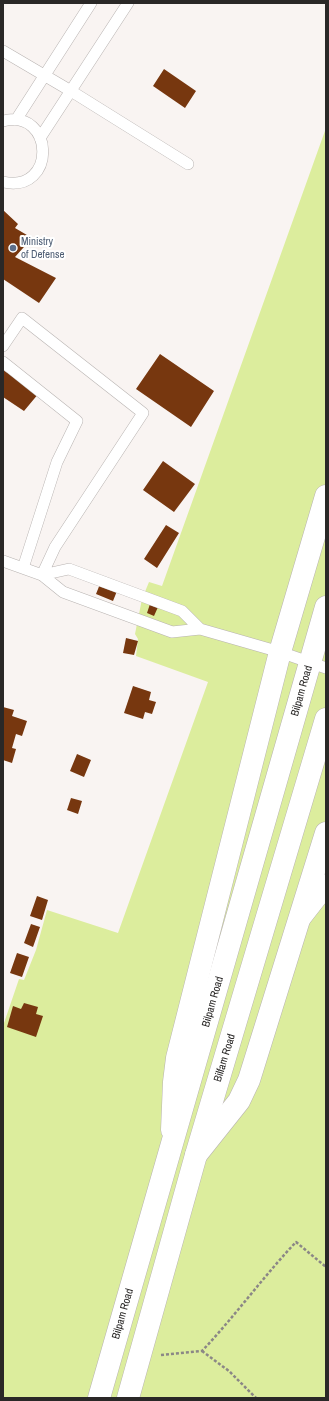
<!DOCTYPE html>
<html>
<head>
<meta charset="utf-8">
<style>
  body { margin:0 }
  #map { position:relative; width:329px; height:1401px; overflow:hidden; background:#f9f4f2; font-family:"Archivo Narrow",sans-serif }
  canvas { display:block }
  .frame { position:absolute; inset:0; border:4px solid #2a2827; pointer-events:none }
</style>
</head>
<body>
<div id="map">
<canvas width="329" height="1401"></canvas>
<div class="frame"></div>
</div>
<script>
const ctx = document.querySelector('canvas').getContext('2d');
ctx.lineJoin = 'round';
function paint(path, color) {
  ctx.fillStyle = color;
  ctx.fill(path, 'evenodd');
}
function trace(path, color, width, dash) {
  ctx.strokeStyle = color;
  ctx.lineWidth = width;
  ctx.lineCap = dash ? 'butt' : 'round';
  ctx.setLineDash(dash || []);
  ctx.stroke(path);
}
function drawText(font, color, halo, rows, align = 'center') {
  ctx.font = font + ' "Archivo Narrow",sans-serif';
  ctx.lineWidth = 4;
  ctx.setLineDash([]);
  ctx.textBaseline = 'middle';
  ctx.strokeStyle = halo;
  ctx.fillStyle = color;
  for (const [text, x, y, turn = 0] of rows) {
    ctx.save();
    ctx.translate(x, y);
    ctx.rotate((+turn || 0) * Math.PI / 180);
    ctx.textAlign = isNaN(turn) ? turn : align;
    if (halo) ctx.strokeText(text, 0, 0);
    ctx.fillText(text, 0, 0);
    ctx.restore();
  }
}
const green = new Path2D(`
  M326,128v1270h-323v-372l16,-47 5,1 12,-30 11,-40 71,23 90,-251 -72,-26 2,-17 -3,-5 7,-35 7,-17 13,4z`);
const building = new Path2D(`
  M164,69l32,22 -11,17 -32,-22z
  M3,210l15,14 -3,4 17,10 -17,19 41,21 -17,25 -36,-24z
  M160,354l54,37 -23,36 -55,-38z
  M3,370l36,23 -15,18 -21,-14z
  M163,461l32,23 -21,28 -31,-22z
  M166,525l13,8 -22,35 -13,-9z
  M100,584l17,7 -4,10 -17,-7z
  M150,604l8,3 -4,9 -7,-3z
  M126,638l12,3 -4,14 -11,-2z
  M133,686l18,6 -2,8 7,2 -4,12 -7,-2 -2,7 -19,-6z
  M3,707l11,3 -2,6 15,5 -5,15 -6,-2 -4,14 4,1 -4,14 -9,-3z
  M77,754l14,6 -7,17 -14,-6z
  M71,798l11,3 -4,13 -11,-4z
  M37,896l11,4 -6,20 -12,-4z
  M31,924l9,3 -7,20 -9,-4z
  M17,953l12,4 -7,20 -12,-4z
  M24,1003l14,4 -2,7 7,2 -7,21 -29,-10 6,-21 8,3z`);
const path = new Path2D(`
  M202,1351l27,20 27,27
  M161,1355l41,-4c33,-35 61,-74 94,-109l30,25`);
const service = new Path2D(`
  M3,51l68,40 117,73
  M16,120l75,-117
  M3,121c52,-13 54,73 0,61
  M40,138l88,-135
  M3,346l19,-28 121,95 -88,134 -13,28
  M3,362l74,59 -20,41 -34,106
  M3,561l39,14 21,17 109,40 28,-3 80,23 46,16
  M42,575l27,-6 113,42 18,18`);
const minor = new Path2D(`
  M301,917l25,-32`);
const tertiary = new Path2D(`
  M172,1130l2,-48 3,-24 103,-406 46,-156
  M196,1155l43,-54 10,-21 77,-247`);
const primary = new Path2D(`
  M99,1398l227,-791
  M128,1398l68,-243 130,-436`);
const markers = [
  [13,248,4,"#5c6f8a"]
];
const serviceNames = [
  ["Ministry",21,242],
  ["of Defense",21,255]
];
const streetNames = [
  ["Bilpam Road",302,691,-74],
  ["Bilpam Road",213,1002,-74],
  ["Bilfam Road",225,1058,-73],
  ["Bilpam Road",123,1314,-74]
];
paint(green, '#dced9d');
paint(building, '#77370f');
trace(service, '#b8b3b1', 12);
trace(minor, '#b8b3b1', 22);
trace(tertiary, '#b8b3b1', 23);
trace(primary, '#b8b3b1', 23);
trace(path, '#8b8786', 2.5, [3, 2]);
trace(service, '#fff', 11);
trace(minor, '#fff', 21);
trace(tertiary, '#fff', 22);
trace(primary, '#fff', 22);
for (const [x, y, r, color] of markers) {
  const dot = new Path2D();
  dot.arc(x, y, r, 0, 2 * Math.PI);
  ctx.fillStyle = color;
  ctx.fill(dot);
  trace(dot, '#fff', 1.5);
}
drawText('11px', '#4e5e75', '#fff', serviceNames, 'left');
drawText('11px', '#2a2827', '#fff', streetNames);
</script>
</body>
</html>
